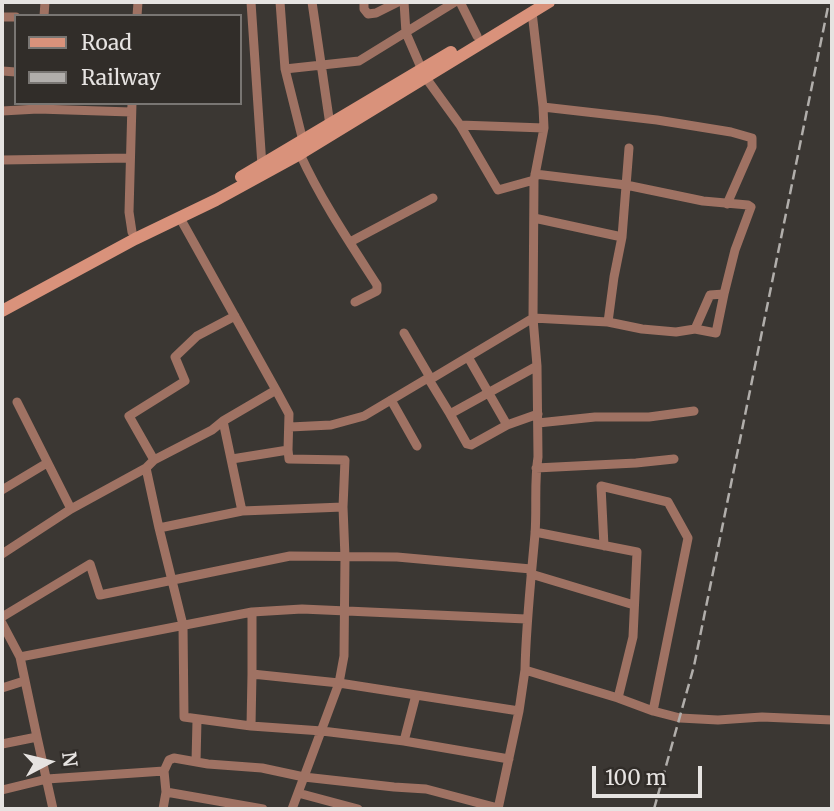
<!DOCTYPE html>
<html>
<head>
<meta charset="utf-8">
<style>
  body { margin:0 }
  #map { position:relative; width:834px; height:811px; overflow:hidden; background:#3b3733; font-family:Merriweather,serif }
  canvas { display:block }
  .frame { position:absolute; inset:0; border:4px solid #e6e3e1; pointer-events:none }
  .legend { position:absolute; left:14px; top:14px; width:228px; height:91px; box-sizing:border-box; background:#312d29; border:2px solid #797673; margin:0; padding:9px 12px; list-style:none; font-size:21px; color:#e6e3e1 }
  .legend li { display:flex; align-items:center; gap:14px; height:35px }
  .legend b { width:35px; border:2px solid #797673 }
  .north { position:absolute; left:14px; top:727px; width:70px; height:70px; -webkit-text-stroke:5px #312d29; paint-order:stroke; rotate:83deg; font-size:19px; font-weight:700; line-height:28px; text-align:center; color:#e6e3e1 }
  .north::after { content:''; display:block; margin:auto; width:24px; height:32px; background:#e6e3e1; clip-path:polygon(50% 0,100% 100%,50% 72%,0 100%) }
  .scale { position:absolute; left:592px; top:766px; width:110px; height:32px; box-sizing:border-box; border:4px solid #e6e3e1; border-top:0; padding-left:9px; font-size:21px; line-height:24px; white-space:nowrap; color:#e6e3e1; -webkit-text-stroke:5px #312d29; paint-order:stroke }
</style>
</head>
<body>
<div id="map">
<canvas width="834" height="811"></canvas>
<div class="frame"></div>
<ul class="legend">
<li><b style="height:9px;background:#d9927b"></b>Road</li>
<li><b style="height:9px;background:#b1aeab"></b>Railway</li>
</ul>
<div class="north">N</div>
<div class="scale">100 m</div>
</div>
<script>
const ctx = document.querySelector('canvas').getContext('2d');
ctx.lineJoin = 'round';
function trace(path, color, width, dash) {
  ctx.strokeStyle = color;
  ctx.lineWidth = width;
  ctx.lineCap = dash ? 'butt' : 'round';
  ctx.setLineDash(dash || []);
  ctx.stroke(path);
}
const minor = new Path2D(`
  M251,2l11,164
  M280,2l5,67 18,72
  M312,2l18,123
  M364,2v7l4,5 8,-1 22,-11
  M404,2l2,31 16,37
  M460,2l17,34
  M44,16l1,-14
  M137,16l1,-14
  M2,17h14
  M285,69l74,-8 96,-59
  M2,71l14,1
  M426,78l34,47
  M543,107l114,13 74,12 21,6v9l-25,57
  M2,111l36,-2 93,3
  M300,154c21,46 50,89 77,131v6l-22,11
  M2,160l128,-2
  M535,174l91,11 77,16 45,4 3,2 -16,43 -11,44
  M534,180l-36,10 -38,-65 84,3
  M534,218l88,19 -8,40 -6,45
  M132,232l-3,-20 3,-109
  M622,237l7,-89
  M350,242l83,-44
  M404,333l27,46 102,-61 75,4 34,7 34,3 19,-3 21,4 8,-39 -14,1 -15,34
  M468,357l39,68
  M276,390l13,24 -1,36 1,9 56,1 -2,47 2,50 -1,99 -5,27 -47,126
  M391,400l26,46
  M17,402l54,107
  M450,414l17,30 4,1 36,-20 31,-11
  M223,421l19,90
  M538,423l57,-6h54l45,-6
  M290,427l41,-2 33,-9 64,-38 22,36 87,-48
  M232,459l56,-9
  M154,460l-25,-44 56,-35 -10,-24 22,-21 38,-20
  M146,468l13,60
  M536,468l100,-5 38,-4
  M2,490l45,-27
  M343,507l-101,4 -83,17 24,97 1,92 67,9 71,5 82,10 105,18
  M535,532l102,20 -4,85 -15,61
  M2,554l69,-45 75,-41 8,-8 58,-30 11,-9 53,-31 -96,-172
  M531,574l103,31
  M2,617l88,-53 10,31 190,-39 107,1 134,12
  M2,623l18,34 17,80 -35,7
  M20,657l232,-45 50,-3 224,10
  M525,670c1,-46 6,-91 10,-136 2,-26 -1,-52 3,-77l-1,-91 -4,-48 1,-138 10,-52 -1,-21 -11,-95
  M252,674v-62
  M2,688l22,-7
  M653,711l27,7 38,2 44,-3 70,3
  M251,726l1,-52 87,9 180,28
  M37,737l16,72
  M404,741l12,-46
  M196,762l1,-42
  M2,790l45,-11 117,-8
  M166,792l-2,-21 5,-11 5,-2 34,6 54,4 42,9 90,10 32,2 72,19
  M298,793l60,16
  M163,809l3,-17 97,17
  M498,809l21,-98 6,-41 93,28 35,13 35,-173 -20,-36 -67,-16 3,60`);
const secondary = new Path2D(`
  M241,177l210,-125
  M2,311l133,-72 81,-39 84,-46 249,-152`);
const rail = new Path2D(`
  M654,809l40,-143 135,-664`);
trace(minor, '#9f7263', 9);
trace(secondary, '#d9927b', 12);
trace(rail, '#b1aeab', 2.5, [10, 5]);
</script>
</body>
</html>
